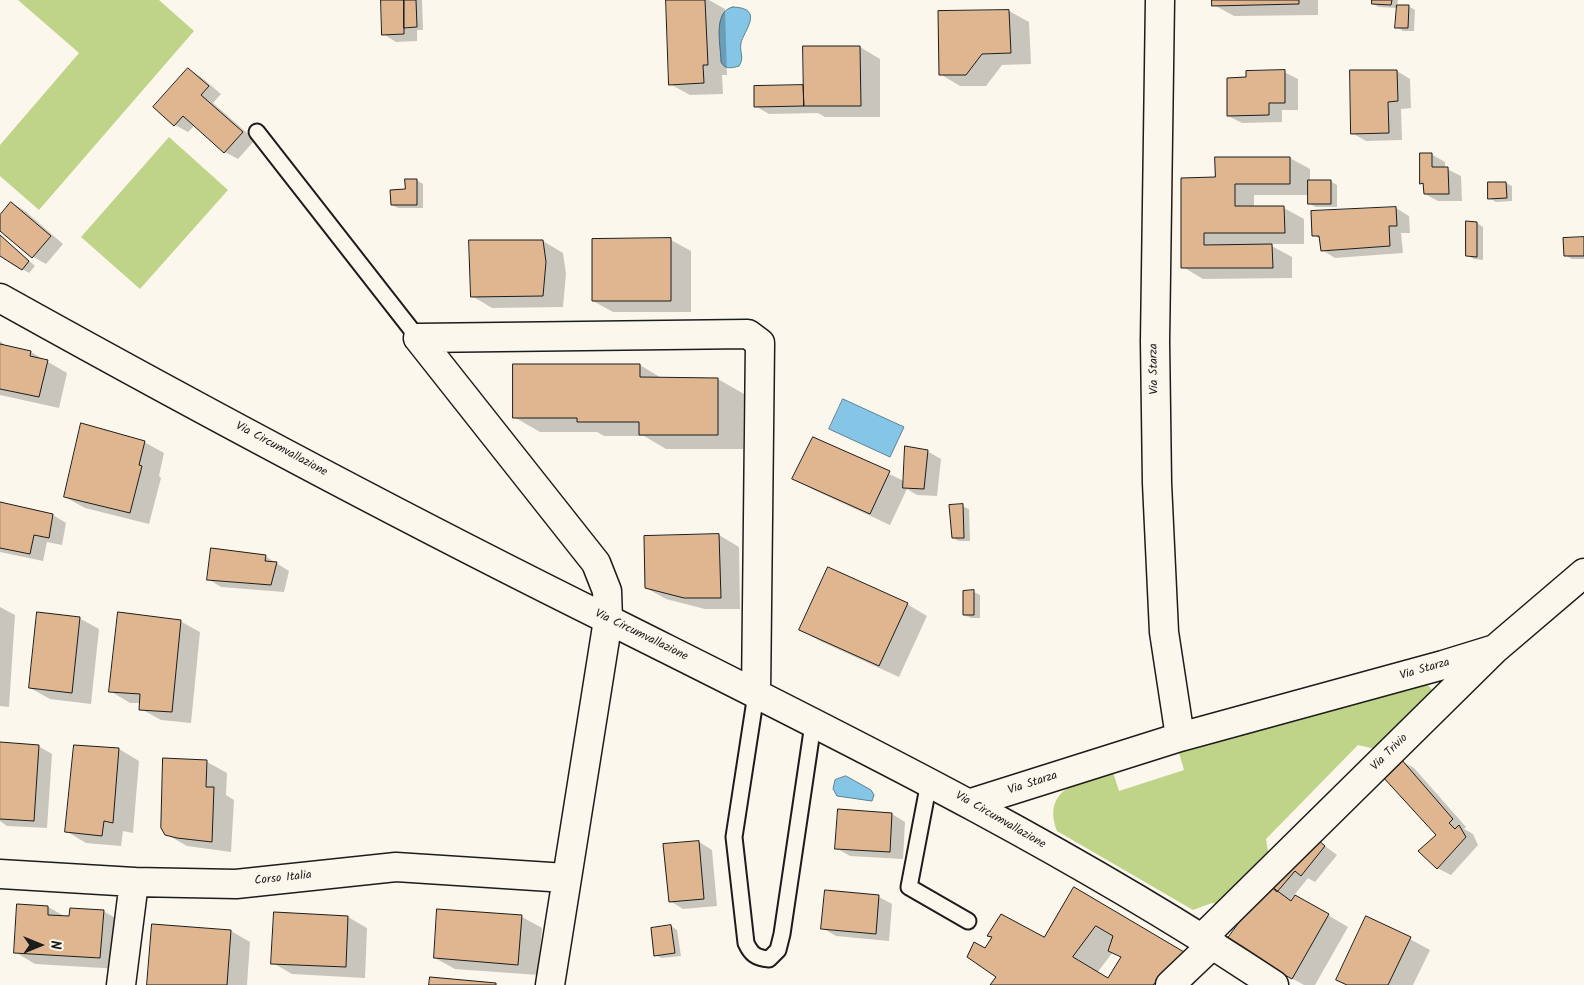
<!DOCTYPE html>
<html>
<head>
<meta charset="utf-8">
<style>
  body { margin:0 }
  #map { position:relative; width:1584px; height:985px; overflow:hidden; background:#fbf7ec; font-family:Kalam,sans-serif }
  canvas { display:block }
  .north { position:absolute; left:15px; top:920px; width:50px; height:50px; -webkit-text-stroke:4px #fbf7ec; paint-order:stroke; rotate:90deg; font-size:14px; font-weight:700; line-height:20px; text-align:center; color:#1c1c1c }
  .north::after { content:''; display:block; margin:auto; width:18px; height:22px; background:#1c1c1c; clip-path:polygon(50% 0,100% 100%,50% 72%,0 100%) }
</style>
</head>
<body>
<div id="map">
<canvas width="1584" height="985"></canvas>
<div class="north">N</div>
</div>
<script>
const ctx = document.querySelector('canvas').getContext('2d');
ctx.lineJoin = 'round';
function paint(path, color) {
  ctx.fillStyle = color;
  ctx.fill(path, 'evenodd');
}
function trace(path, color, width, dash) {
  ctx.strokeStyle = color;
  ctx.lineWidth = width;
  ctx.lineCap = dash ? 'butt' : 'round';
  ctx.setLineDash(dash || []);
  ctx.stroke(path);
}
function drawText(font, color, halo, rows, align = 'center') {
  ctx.font = font + ' Kalam,sans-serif';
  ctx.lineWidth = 5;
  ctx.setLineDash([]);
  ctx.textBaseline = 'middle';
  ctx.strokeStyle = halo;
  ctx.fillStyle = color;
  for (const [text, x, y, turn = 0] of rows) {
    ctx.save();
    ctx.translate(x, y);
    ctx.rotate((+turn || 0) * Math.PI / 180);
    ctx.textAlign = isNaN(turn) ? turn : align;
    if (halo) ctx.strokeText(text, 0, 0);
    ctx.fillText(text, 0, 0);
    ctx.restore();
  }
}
const green = new Path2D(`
  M18,0h141l35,31 -155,179 -39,-34v-31l79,-92z
  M169,137l59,53 -88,99 -59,-52z
  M1427,684l6,7 -58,58 -17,-4 -92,94 3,17 -45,49 -12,-2 -19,7 -136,-79c-16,-44 25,-50 56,-59l6,19 65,-21 -5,-17z`);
const water = new Path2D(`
  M733,7c33,1 10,25 8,36 -2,9 4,14 -2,23 -7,2 -14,4 -18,-4 0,-16 -9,-51 12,-55z
  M843,399l61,28 -14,30 -61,-28z
  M846,776l25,14 3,5 -2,6 -35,-5 -4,-7 2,-9z`);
const shadow = new Path2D(`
  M382,0h40l1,30h-6v11l-21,1 -13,-8z
  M667,0h42l16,9 2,66h-5l1,19 -33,1 -20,-11z
  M1214,0h104v15l-84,1 -20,-11z
  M1373,0h25l-1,6h11l7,4 -1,21h-11l-6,-4 1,-19 -19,-1 -6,-3z
  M1009,11l20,11 2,42 -29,1 -16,21h-26l-20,-12z
  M804,47h56l20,12v58h-55l-7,-4 -49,1 -14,-8 50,-19z
  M188,69l13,8 20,17 -8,9 42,37 -17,19 -13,-7 -30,-27 -7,7 -13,-7z
  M1397,71l13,8 1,29 -10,1 1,31 -36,1 -14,-8z
  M1284,72l14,7v31h-16v12l-40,1 -14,-7 19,-38z
  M1431,154l14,8v6l16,8 1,25h-24l-13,-7 -1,-10 -2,-1z
  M1216,158h74l20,11v12h20l7,4v22h-21l-6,-3 -1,-9h-55v13h30l20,11v25h-36l24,13v21l-89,1 -20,-12 33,-88z
  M416,180l7,4v24h-25l-6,-3z
  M1506,183l6,3v15l-16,1 -7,-4z
  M12,203l13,8 38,33 -17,20 -13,-7 -33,-28v-12z
  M1396,208l13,8 1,17h-9l2,20 -68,5 -13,-8 -1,-11 -8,-4z
  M1477,223l6,4v33l-9,-1 -7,-4z
  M0,235l35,31 -6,7 -29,-18z
  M1584,238v21h-12l-7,-4z
  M671,240l20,11v61h-78l-20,-11z
  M543,241l20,12 3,21 -3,33 -71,1 -20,-12z
  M0,341l6,5 25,6 36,21 -8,35 -59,-13z
  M640,365l23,14h55l26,15 -1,55h-77l-22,-13h-40l-7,-4h-57l-26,-15z
  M814,439l90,42 23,-30 14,8 -4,37 -20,-1 -10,-6 -17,36 -76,-35 -20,-11z
  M144,442l20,11 -5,23 2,2 -12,46 -64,-16 -20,-11z
  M0,503l53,12 13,8 -4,22 -15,-3 -4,19 -43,-9z
  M962,506l7,3 1,32h-11l-6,-3z
  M719,535l20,12 1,62h-35l-39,-10 -20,-11z
  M265,556l24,15 -5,21 -63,-5 -13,-8z
  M974,592l6,3v23h-9l-7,-3z
  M907,604l20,12 -28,61 -79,-36 -19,-11z
  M0,607l15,8 -6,92 -9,-1z
  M79,618l20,11 -8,75 -41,-5 -20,-11z
  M180,621l20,11 -9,91 -30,-3 -20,-11v-6h-11l-20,-12z
  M0,744l38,2 14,8 -5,74 -40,-2 -7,-5z
  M75,746l44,3 20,12 -6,72 -10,-2 -2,15 -35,-3 -20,-12z
  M164,760l43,2 20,11 -1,22 8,5 -3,52 -44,-6 -21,-12 -4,-6 -1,-10z
  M1401,761l13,7 52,59 -2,2 9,5 5,11 -27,30 -14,-7 1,-33z
  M892,814l13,8 -2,37 -53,-3 -14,-8z
  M1310,835l27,20 -22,27 -7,-4 -17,21 2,2 3,-5 52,31 -33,58h-11l-77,-43z
  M699,842l13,8 5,56 -34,3 -13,-8z
  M826,891l53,6 13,7 -3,37 -53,-5 -14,-8z
  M1100,904l108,64 -15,17h-201l6,-8 -12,-28 7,-11 -4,-2 55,2zM1113,952l9,6 -14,21 -11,-6z
  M48,907l18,10 37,-6 20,11 -3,47 -85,-5 -20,-12z
  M438,910l84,7 20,11 -4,47 -83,-6 -20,-11z
  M348,917l19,11 -2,50 -73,-4 -19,-11z
  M671,926l6,4 4,26 -19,2 -7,-3z
  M231,931l19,11 -3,43h-99z
  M1410,939l20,11 -17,35h-65z`);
const building = new Path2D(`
  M381,0h23v34l-22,1z
  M404,0h12l1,27 -13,1z
  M666,0h39l3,65h-5l1,18 -35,2z
  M1212,0h87v4l-87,2z
  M1372,0h20l-1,5 -19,-1z
  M1397,5h12l-1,23h-13z
  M1009,10l2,43 -29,1 -16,21h-27l-1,-64z
  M803,46h57l1,60h-57z
  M188,68l21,18 -8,9 42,37 -19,21 -41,-37 -9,10 -21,-19z
  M1285,70v33h-16v12l-42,1v-38l19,-1v-6z
  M1350,70h47l1,31 -10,1 1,31 -38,1z
  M803,85l1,21 -50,1v-21z
  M1420,153h12v14h16l1,27h-25l-1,-11 -3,1z
  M1215,157h75v27h-55v22h49l1,27h-81v12l68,-1 1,24h-92v-90l34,-1z
  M405,179h12v26h-26l-1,-15 15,-1z
  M1308,180h23v24h-23z
  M1488,182h18l1,16 -19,1z
  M11,202l40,34 -19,22 -32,-27v-16z
  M1396,207l1,19h-8l1,20 -69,5 -2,-15h-7l-1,-25z
  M1466,221l11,1v35l-11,-1z
  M0,235l29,26 -7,9 -22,-14z
  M1584,237v19h-20l-1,-18z
  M671,238v63h-79v-62z
  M469,240h74l3,22 -3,34 -72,1z
  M0,344l31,7 -1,5 18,4 -9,37 -39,-8z
  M513,364h127v13l78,1v57h-79v-13h-62v-4h-64z
  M81,423l64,18 -6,24 3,1 -12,47 -66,-16z
  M813,437l77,34 -20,43 -78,-35z
  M905,446l23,4 -4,39 -21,-1z
  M0,502l53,12 -4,24 -15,-3 -4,19 -30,-6z
  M963,504l1,34h-12l-3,-33z
  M719,534l2,64h-37l-39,-10 -1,-52z
  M211,548l55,7 -1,6 12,1 -6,23 -64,-5z
  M828,567l80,36 -29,63 -80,-36z
  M974,590v25h-11v-24z
  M37,612l43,5 -8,76 -43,-5z
  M118,612l63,8 -9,92 -33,-2 1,-16 -31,-2z
  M0,742l39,3 -5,76 -34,-2z
  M74,745l45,3 -6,75 -9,-2 -2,15 -37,-4z
  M163,758l44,2 -1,27h8l-2,55 -35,-4 -12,-3 -4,-7z
  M1401,759l52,60 -4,4 6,6 4,-4 7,12 -29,32 -19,-18 18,-16 -54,-59z
  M838,809l54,4 -2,39 -55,-3z
  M1310,833l15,13 -24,30 -6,-5 -18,21 -9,-8z
  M699,841l5,58 -35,3 -6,-58z
  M1268,884l23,17 4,-6 34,19 -37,65 -67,-37z
  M1074,887l110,65 -31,33h-163l6,-8 -29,-20 7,-15 11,6 7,-11 -5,-1 14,-22 43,23zM1096,926l17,10 -5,15 13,6 -13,21 -35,-21z
  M825,890l54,5 -3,39 -55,-5z
  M17,904l31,2v9l21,1 1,-8 34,2 -4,48 -86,-5z
  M437,909l85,6 -4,50 -84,-7z
  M274,912l74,4 -2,51 -75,-3z
  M1366,916l45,21 -23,48h-41l-11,-5z
  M152,924l79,6 -4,55h-80z
  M671,925l4,28 -21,3 -3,-28z
  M430,977l66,6v2h-67z`);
const lane = new Path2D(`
  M257,132l161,206
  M756,694l-22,143 12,106c5,11 10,15 23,16l9,-9 4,-16 31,-210
  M929,782l-20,105 59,34`);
const street = new Path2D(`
  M1160,0l-5,341 2,142 7,149 16,105
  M418,338l178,225 11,28 1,29 -58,365
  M418,338l330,-4 12,9 -4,351
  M971,803l209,-66 263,-72 52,-16
  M0,874l134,8 102,2 160,-17 170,11
  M1202,938l293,-289 89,-76
  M121,985l13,-103
  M1170,985l43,-41`);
const secondary = new Path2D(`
  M0,298c201,112 405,221 611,323 225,113 453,224 663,364`);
const streetNames = [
  ["Via Starza",1155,369,-91],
  ["Via Circumvallazione",281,450,28],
  ["Via Circumvallazione",641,636,26],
  ["Via Starza",1425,670,-16],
  ["Via Trivio",1390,753,-45],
  ["Via Starza",1033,784,-18],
  ["Via Circumvallazione",1000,821,30],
  ["Corso Italia",283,879,-6]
];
paint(green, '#c0d489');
paint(water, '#85c5e5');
trace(water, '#5b8195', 1);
paint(shadow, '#0003');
paint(building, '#e0b691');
trace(building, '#1c1c1c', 1);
trace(lane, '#1c1c1c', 19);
trace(street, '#1c1c1c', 31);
trace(secondary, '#1c1c1c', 31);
trace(lane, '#fbf7ec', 15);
trace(street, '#fbf7ec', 28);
trace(secondary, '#fbf7ec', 28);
drawText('12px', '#1c1c1c', '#fbf7ec', streetNames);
</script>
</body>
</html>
